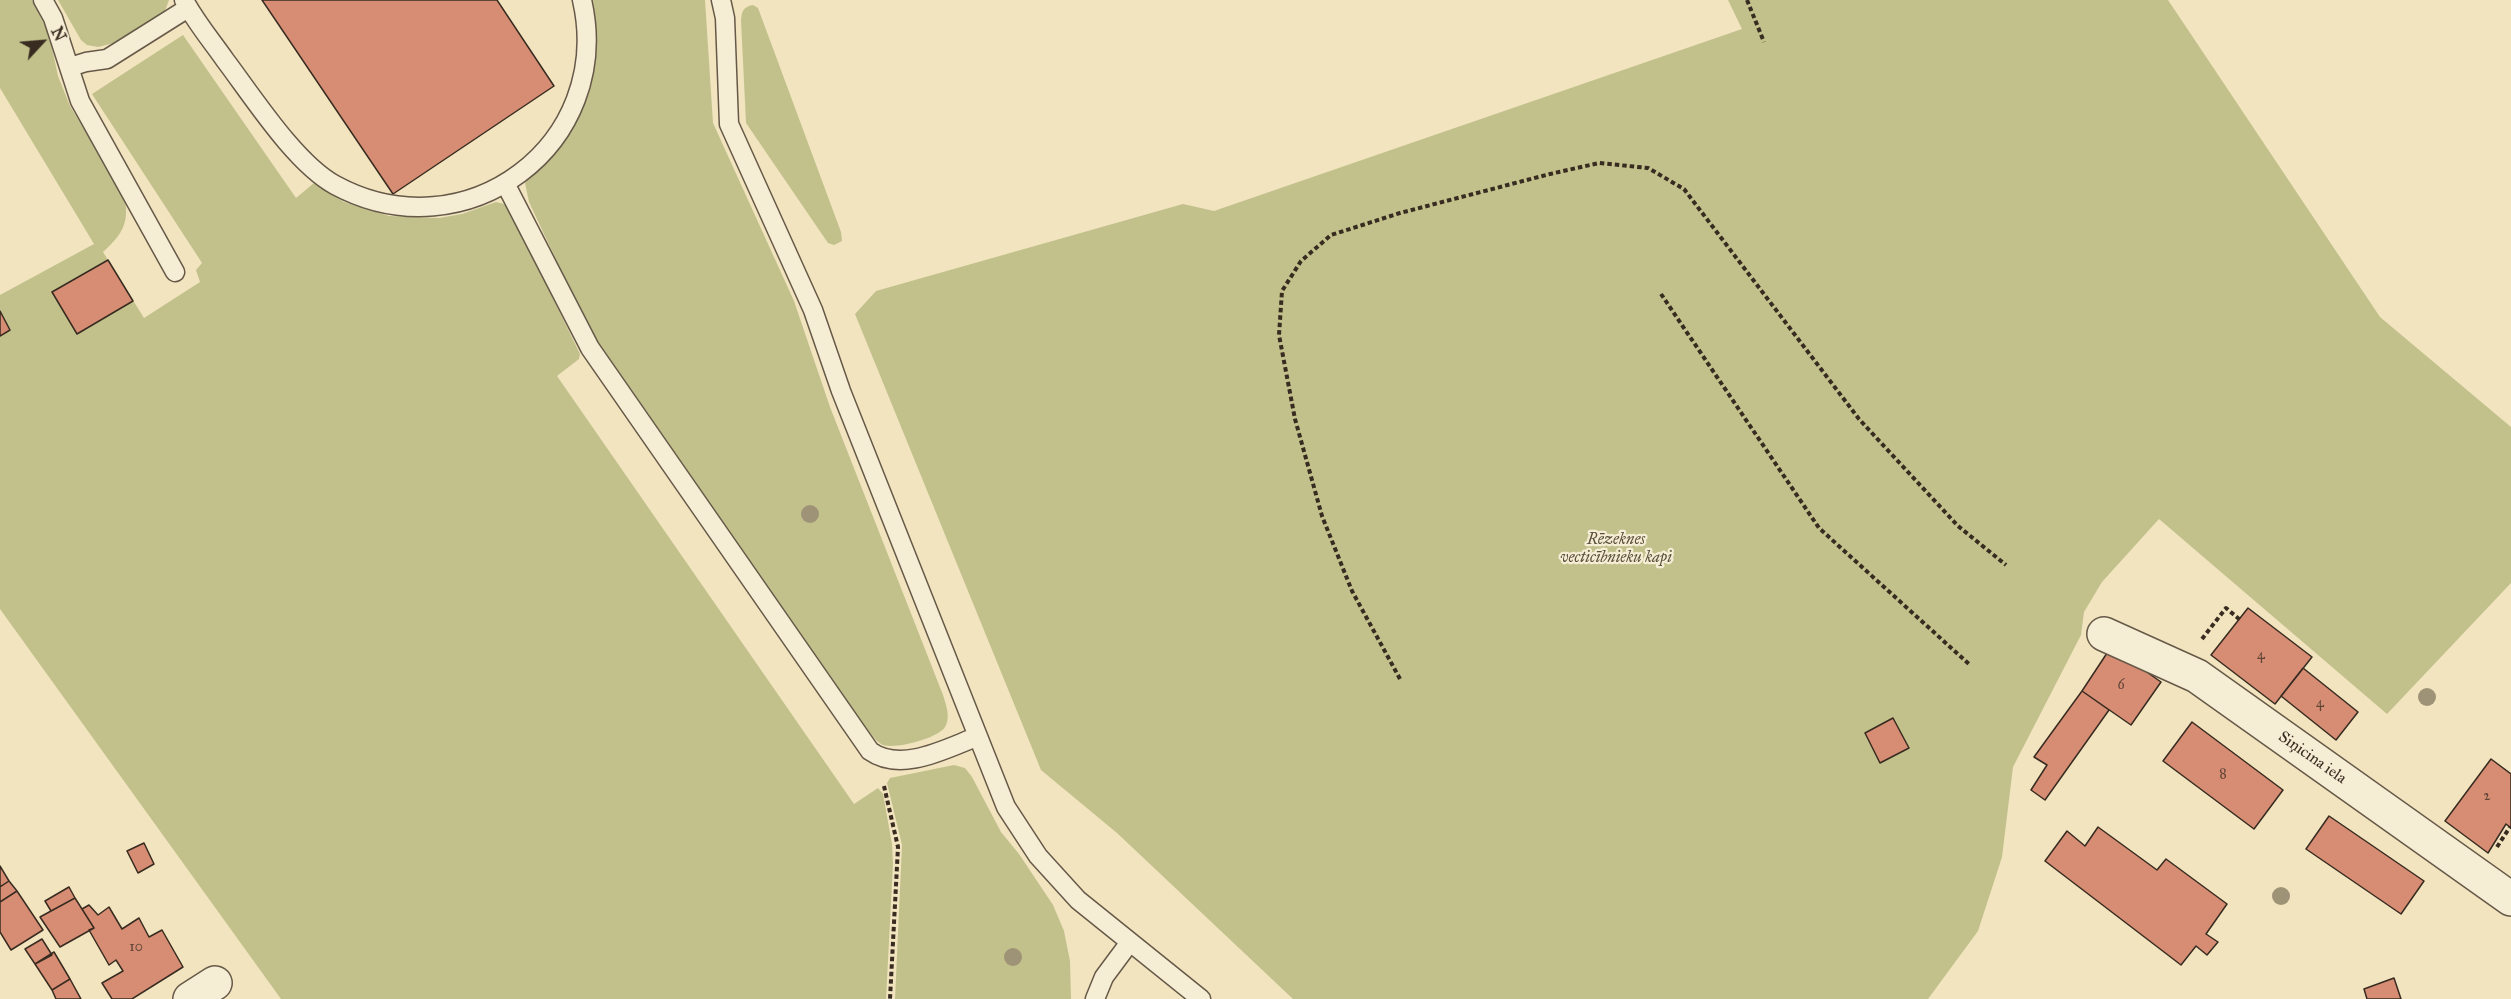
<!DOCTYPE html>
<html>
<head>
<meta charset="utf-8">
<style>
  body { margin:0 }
  #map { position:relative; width:2511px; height:999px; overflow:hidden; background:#f1e4bf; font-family:"IM FELL Great Primer",serif }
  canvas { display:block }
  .north { position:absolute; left:12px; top:12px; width:60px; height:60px; -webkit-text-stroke:4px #f6edd5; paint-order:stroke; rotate:64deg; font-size:16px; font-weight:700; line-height:24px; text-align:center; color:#382b20 }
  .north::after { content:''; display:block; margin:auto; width:21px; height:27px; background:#382b20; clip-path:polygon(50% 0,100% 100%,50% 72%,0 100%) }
</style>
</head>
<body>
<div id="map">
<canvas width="2511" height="999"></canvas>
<div class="north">N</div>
</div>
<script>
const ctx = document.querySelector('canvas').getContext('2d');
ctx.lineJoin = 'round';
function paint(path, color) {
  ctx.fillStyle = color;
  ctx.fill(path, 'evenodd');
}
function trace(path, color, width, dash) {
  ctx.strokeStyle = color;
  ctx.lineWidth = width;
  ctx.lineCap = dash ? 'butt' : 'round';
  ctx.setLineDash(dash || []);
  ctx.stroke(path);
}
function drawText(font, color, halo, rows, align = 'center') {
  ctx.font = font + ' "IM FELL Great Primer",serif';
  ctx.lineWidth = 4.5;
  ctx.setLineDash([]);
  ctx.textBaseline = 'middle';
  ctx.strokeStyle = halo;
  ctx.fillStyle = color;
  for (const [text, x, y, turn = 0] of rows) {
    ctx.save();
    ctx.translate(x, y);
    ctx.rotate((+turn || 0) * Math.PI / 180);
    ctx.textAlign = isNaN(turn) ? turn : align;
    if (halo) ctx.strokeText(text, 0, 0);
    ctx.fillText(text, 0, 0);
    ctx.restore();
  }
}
const green = new Path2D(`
  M0,0h32l17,34 9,42 12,30 54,89c6,27 -1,39 -21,57l41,66 56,-36 -4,-12 6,-7 -110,-169 91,-59 113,163 18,-15 30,19 45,14 50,2 23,-4 34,-12 8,2 6,6 70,144 -1,5 -22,17 297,428 24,-16 5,6 9,50 1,20 -7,135h-605l-281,-390v-314l94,-51 -94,-156z
  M58,0h111l-4,11 -51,32 -16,4 -11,-2 -6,-5z
  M593,0h112l8,123 81,178 36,106 113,288c3,10 8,22 2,32 -6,11 -53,24 -64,17 -8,-5 -15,-18 -22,-25l-272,-393 -58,-124 -4,-19c7,-13 23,-20 33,-33 35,-45 42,-94 35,-150z
  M1728,0h440l212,317 131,110v156l-124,131 -228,-195 -57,63 -18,30 -3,23 -68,132 -11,90 -24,74 -50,68h-635l-176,-166 -76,-63 -186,-456 21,-23 307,-87 31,7 528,-182z
  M753,5l5,3 83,224 1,9 -8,4 -6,-2 -82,-120 -5,-103c1,-9 2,-13 12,-15z
  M954,765l11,3 7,9 29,55 18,22 34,51 11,26 6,30 1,38h-176l7,-154 -15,-62 3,-5z`);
const building = new Path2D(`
  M262,0h235l57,86 -161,108z
  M108,260l25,41 -56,33 -25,-42z
  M0,311l10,19 -10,6z
  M2248,608l64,49 -37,47 -64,-49z
  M2111,647l50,35 -30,43 -49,-34z
  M2303,668l55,44 -22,28 -55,-44z
  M2082,691l27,19 -64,90 -14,-10 16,-25 -13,-8z
  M1893,718l16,30 -29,15 -15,-30z
  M2192,722l91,68 -29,39 -91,-68z
  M2491,759l20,15v54l-5,-4 -18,29 -43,-32z
  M2329,816l95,65 -23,33 -95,-65z
  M2098,827l59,43 9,-11 61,45 -21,30 12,8 -11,13 -11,-9 -15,19 -136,-104 22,-30 18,15z
  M144,843l10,21 -16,9 -11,-22z
  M0,866l9,15 -9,6z
  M9,881l8,10 -17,11v-15z
  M69,887l6,11 -24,13 -6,-10z
  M17,891l26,39 -32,20 -11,-18v-30z
  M75,898l19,30 -34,19 -20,-30z
  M89,905l9,10 11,-8 13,22 17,-11 10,19 13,-7 21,37 -51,32h-20l-10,-16 21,-12 -7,-11 -7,5 -20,-35 5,-2 -12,-19z
  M42,939l10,16 -17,9 -10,-15z
  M54,952l16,27 -18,11 -17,-26z
  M2394,978l7,21h-34l-3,-10z
  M70,979l11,20h-25l-4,-9z`);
const path = new Path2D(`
  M1747,0l17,42
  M1661,294l158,234 151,137
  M2202,639l24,-31 13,11
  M1400,679l-48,-88 -30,-75 -27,-97 -16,-84 3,-44 19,-30 30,-26 69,-22 150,-39 49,-11 49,5 36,21 175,230 99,107 48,39
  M884,786l14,61 -8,152
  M2497,847l13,-20`);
const service = new Path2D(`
  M43,0l10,18 27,83 95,171
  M184,0c11,21 27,40 41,60 28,37 70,103 110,125 131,71 280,-41 247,-185
  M721,0l4,18 4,106 84,186 28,81 165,416 32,49 40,44 123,99
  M70,67l16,-5 21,-3 81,-51
  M506,185l84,163 280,403c31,22 75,-2 106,-14
  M1095,999l9,-22 26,-35`);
const minor = new Path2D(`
  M2104,634l93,42 314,223
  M190,999l25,-16`);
const trees = [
  [810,514],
  [2427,697],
  [2281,896],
  [1013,957]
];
const numberNames = [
  ["4",2261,656],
  ["6",2121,686],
  ["4",2320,704],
  ["8",2223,775],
  ["2",2487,797],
  ["10",136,948]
];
const parkNames = [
  ["Rēzeknes",1616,540],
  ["vecticībnieku kapi",1616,558]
];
const streetNames = [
  ["Siņicina iela",2312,758,35]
];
paint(green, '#c2c18c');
paint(building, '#d68d74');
trace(building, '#382b20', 1.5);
trace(service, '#665948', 21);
trace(minor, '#665948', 36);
trace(path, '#382b20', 4, [4.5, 3]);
trace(service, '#f6edd5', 18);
trace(minor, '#f6edd5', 33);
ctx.fillStyle = '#9e9376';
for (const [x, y] of trees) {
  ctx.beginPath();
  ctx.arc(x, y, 9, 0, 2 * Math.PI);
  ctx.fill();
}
drawText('14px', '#604435', null, numberNames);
drawText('italic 16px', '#5a503b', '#f6edd5', parkNames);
drawText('16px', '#382b20', '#f6edd5', streetNames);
</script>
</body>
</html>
